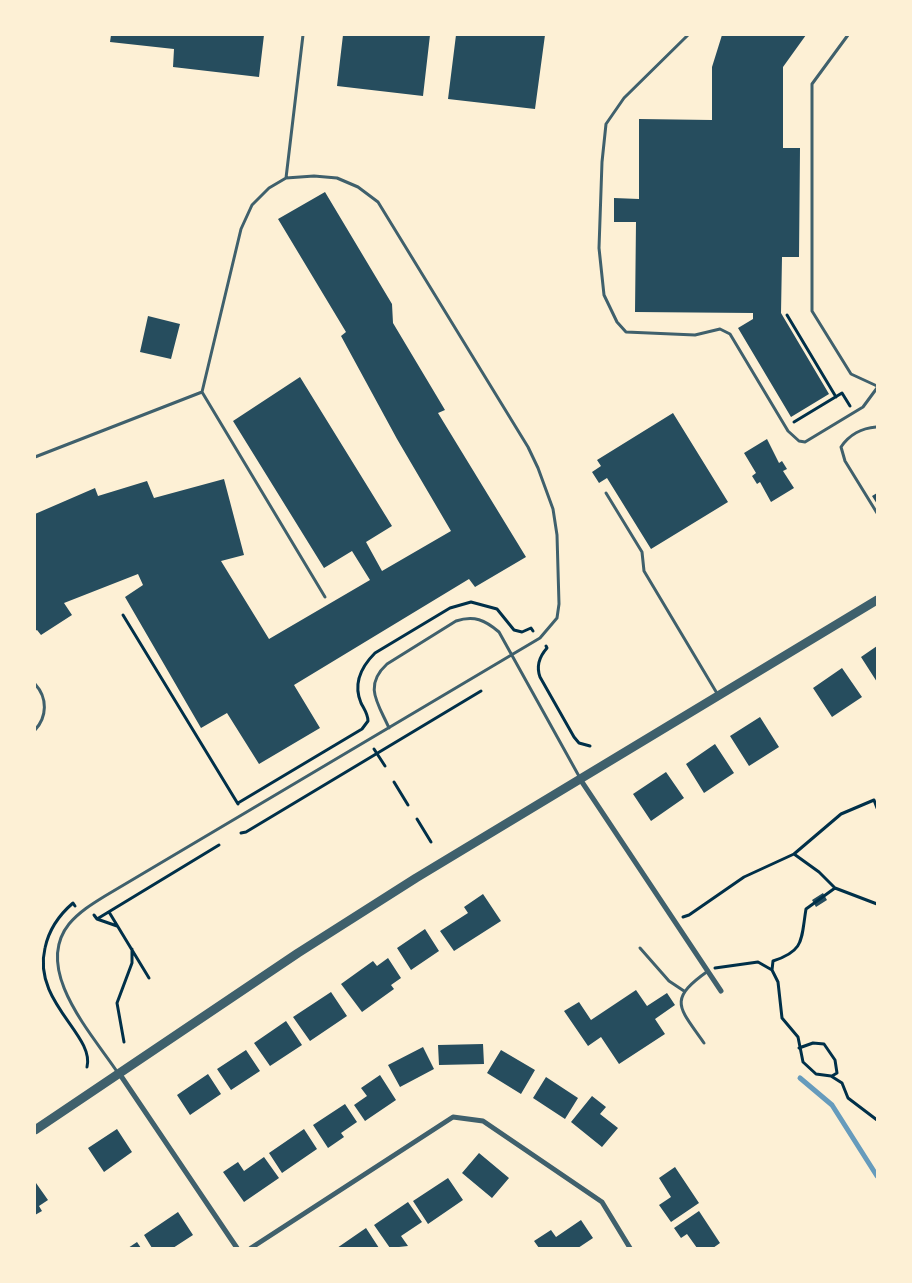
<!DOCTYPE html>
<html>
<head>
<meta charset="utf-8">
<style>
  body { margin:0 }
  #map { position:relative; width:912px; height:1283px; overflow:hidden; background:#fdf0d5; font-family:Jost,sans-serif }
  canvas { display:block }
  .frame { position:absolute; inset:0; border:36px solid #fdf0d5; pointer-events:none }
</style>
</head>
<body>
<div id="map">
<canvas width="912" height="1283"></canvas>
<div class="frame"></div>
</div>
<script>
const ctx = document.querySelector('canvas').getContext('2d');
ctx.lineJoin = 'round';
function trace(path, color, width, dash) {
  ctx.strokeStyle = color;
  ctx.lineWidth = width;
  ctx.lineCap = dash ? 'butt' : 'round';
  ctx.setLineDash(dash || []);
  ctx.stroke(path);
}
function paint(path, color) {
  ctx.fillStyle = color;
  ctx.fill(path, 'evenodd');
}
const stream = new Path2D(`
  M800,1078l32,27 45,71`);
const building = new Path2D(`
  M111,35h153l-5,42 -86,-10 1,-18 -64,-7z
  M343,35h87l-7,61 -86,-10z
  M456,35h89l-10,74 -87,-10z
  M722,35h84l-23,32v81h17l-1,109h-17l-1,56 48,81 -38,23 -53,-89 15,-9v-6l-118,-1 1,-90h-22v-24l25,1v-80l73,1v-53z
  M325,192l67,112 1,19 52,87 -7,3 88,144 -51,30 -6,-8 -175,106 26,43 -61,36 -32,-51 -26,15 -76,-131 18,-12 -5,-11 -74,29 8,12 -31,20 -4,-5 -2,1v-117l60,-26 3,8 49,-15 7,17 70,-19 20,76 -23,6 48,78 101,-59 -18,-29 -28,17 -91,-147 67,-44 92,149 -26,16 16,29 69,-40 -54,-92 -56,-103 5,-4 -68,-113z
  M148,316l32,8 -9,35 -31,-7z
  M673,413l55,89 -77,47 -44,-71 -8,5 -7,-11 9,-6 -4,-6z
  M767,439l12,24 3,-2 5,8 -4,2 11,17 -23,14 -11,-20 -3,2 -5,-8 4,-3 -12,-20z
  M877,493v11l-5,-8z
  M877,646v36l-16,-25z
  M842,668l20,29 -30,20 -19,-29z
  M760,717l19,30 -30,19 -19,-30z
  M715,744l19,29 -30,20 -18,-29z
  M666,772l18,26 -33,23 -18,-27z
  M823,893l4,7 -11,7 -4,-7z
  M483,894l18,27 -47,30 -14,-20 28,-18 -4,-6z
  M425,929l14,22 -28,19 -14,-22z
  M388,958l13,20 -10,7 3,4 -32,23 -21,-28 32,-23 4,5z
  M636,990l11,16 20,-13 8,12 -20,14 10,15 -46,30 -18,-27 -13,9 -24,-35 15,-9 12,18z
  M331,992l16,24 -37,25 -17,-24z
  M286,1021l16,24 -32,21 -16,-23z
  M483,1044l1,20 -45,1 -1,-20z
  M423,1047l11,22 -34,18 -12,-22z
  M246,1050l14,21 -29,19 -14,-21z
  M501,1050l34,20 -14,24 -34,-21z
  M208,1074l13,20 -31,21 -13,-20z
  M380,1075l16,25 -31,21 -11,-16 13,-9 -6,-8z
  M546,1077l32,21 -13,21 -32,-21z
  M592,1096l14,11 -6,7 18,14 -16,19 -31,-25z
  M345,1104l12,18 -16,11 3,4 -16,11 -15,-23z
  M117,1129l15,23 -28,20 -16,-24z
  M304,1129l13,20 -35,24 -13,-20z
  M479,1153l30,25 -17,20 -30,-25z
  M264,1157l15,21 -35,24 -21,-30 15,-10 6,9z
  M675,1167l24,36 -28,19 -12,-17 12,-8 -12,-19z
  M448,1178l15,22 -35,24 -15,-23z
  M36,1183l12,17 -9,6 3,5 -7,4z
  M408,1202l14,20 -21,14 7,10 -18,2 -16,-23z
  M699,1211l21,32 -7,5h-16l-10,-14 -6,4 -7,-10z
  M178,1212l15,23 -20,13h-21l-8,-13z
  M581,1220l12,18 -15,10h-39l-5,-7 17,-11 5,7z
  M366,1228l13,20h-42z
  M137,1242l4,6h-13z`);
const path = new Path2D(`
  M787,315l49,82
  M794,422l48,-29 8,13
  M123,615l115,189
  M546,646l1,2c-8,9 -11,18 -7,29l34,60 5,6 11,3
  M374,749l11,17
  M394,782l14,23
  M238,803l124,-74 6,-8c0,-7 -4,-12 -7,-18 -8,-19 0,-36 14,-50l75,-45 21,-6 26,7 17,21 8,2 9,-4 2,3
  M417,819l14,23
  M241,833l5,-1 235,-141
  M794,854l47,-40 33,-14 3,8
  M877,904l-42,-16 -29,21c-5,30 -1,42 -33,52l-1,9 6,12 4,36 16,19 5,25 13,12 15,2 11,7 6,15 29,22
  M75,906l-2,-3c-14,12 -24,26 -28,45 -13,54 50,87 42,119
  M109,912l40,66
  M94,915l3,4 20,7
  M683,917l6,-2 55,-38 50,-23 25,18 16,16
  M97,919l122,-74
  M715,968l43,-6 14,8
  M124,1042l-7,-39 15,-40v-14
  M799,1048l14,-5 11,1 11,16 2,13 -5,3`);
const service = new Path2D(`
  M688,35l-64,63 -18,26 -4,38 -3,86 5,47 13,27 9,10 69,3 25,-6 10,5 58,97 11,10 6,1 58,-35 14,-19
  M848,35l-36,49v227l39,63 26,12
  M286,178l17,-143
  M202,392l123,205
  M876,427c-14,1 -27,8 -35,20l4,14 32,52
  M35,457l167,-65 39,-163 11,-24 17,-17 17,-10 28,-2 23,2 21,9 20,15 150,245 10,21 15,41 4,26 2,69 -2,14 -17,20 -435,258c-13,8 -26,16 -36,28 -37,46 24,111 49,149
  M606,493l36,59 2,19 74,124
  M35,684c13,14 12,33 0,46
  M389,728c-11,-25 -26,-42 -2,-64l69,-43c18,-6 29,-1 43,11l81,146
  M640,948l29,33 15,10
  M704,1043c-25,-36 -37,-43 4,-72`);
const minor = new Path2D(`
  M580,779l141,212
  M119,1073l118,175
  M251,1248l202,-131 30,4 119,81 28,46`);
const tertiary = new Path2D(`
  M35,1130l263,-177 118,-75 461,-278`);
trace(stream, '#669bbc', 5);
paint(building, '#264d5e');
trace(path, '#003049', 3);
trace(service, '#3f606c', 3);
trace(minor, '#3f606c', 5);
trace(tertiary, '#3f606c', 9);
</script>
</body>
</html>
